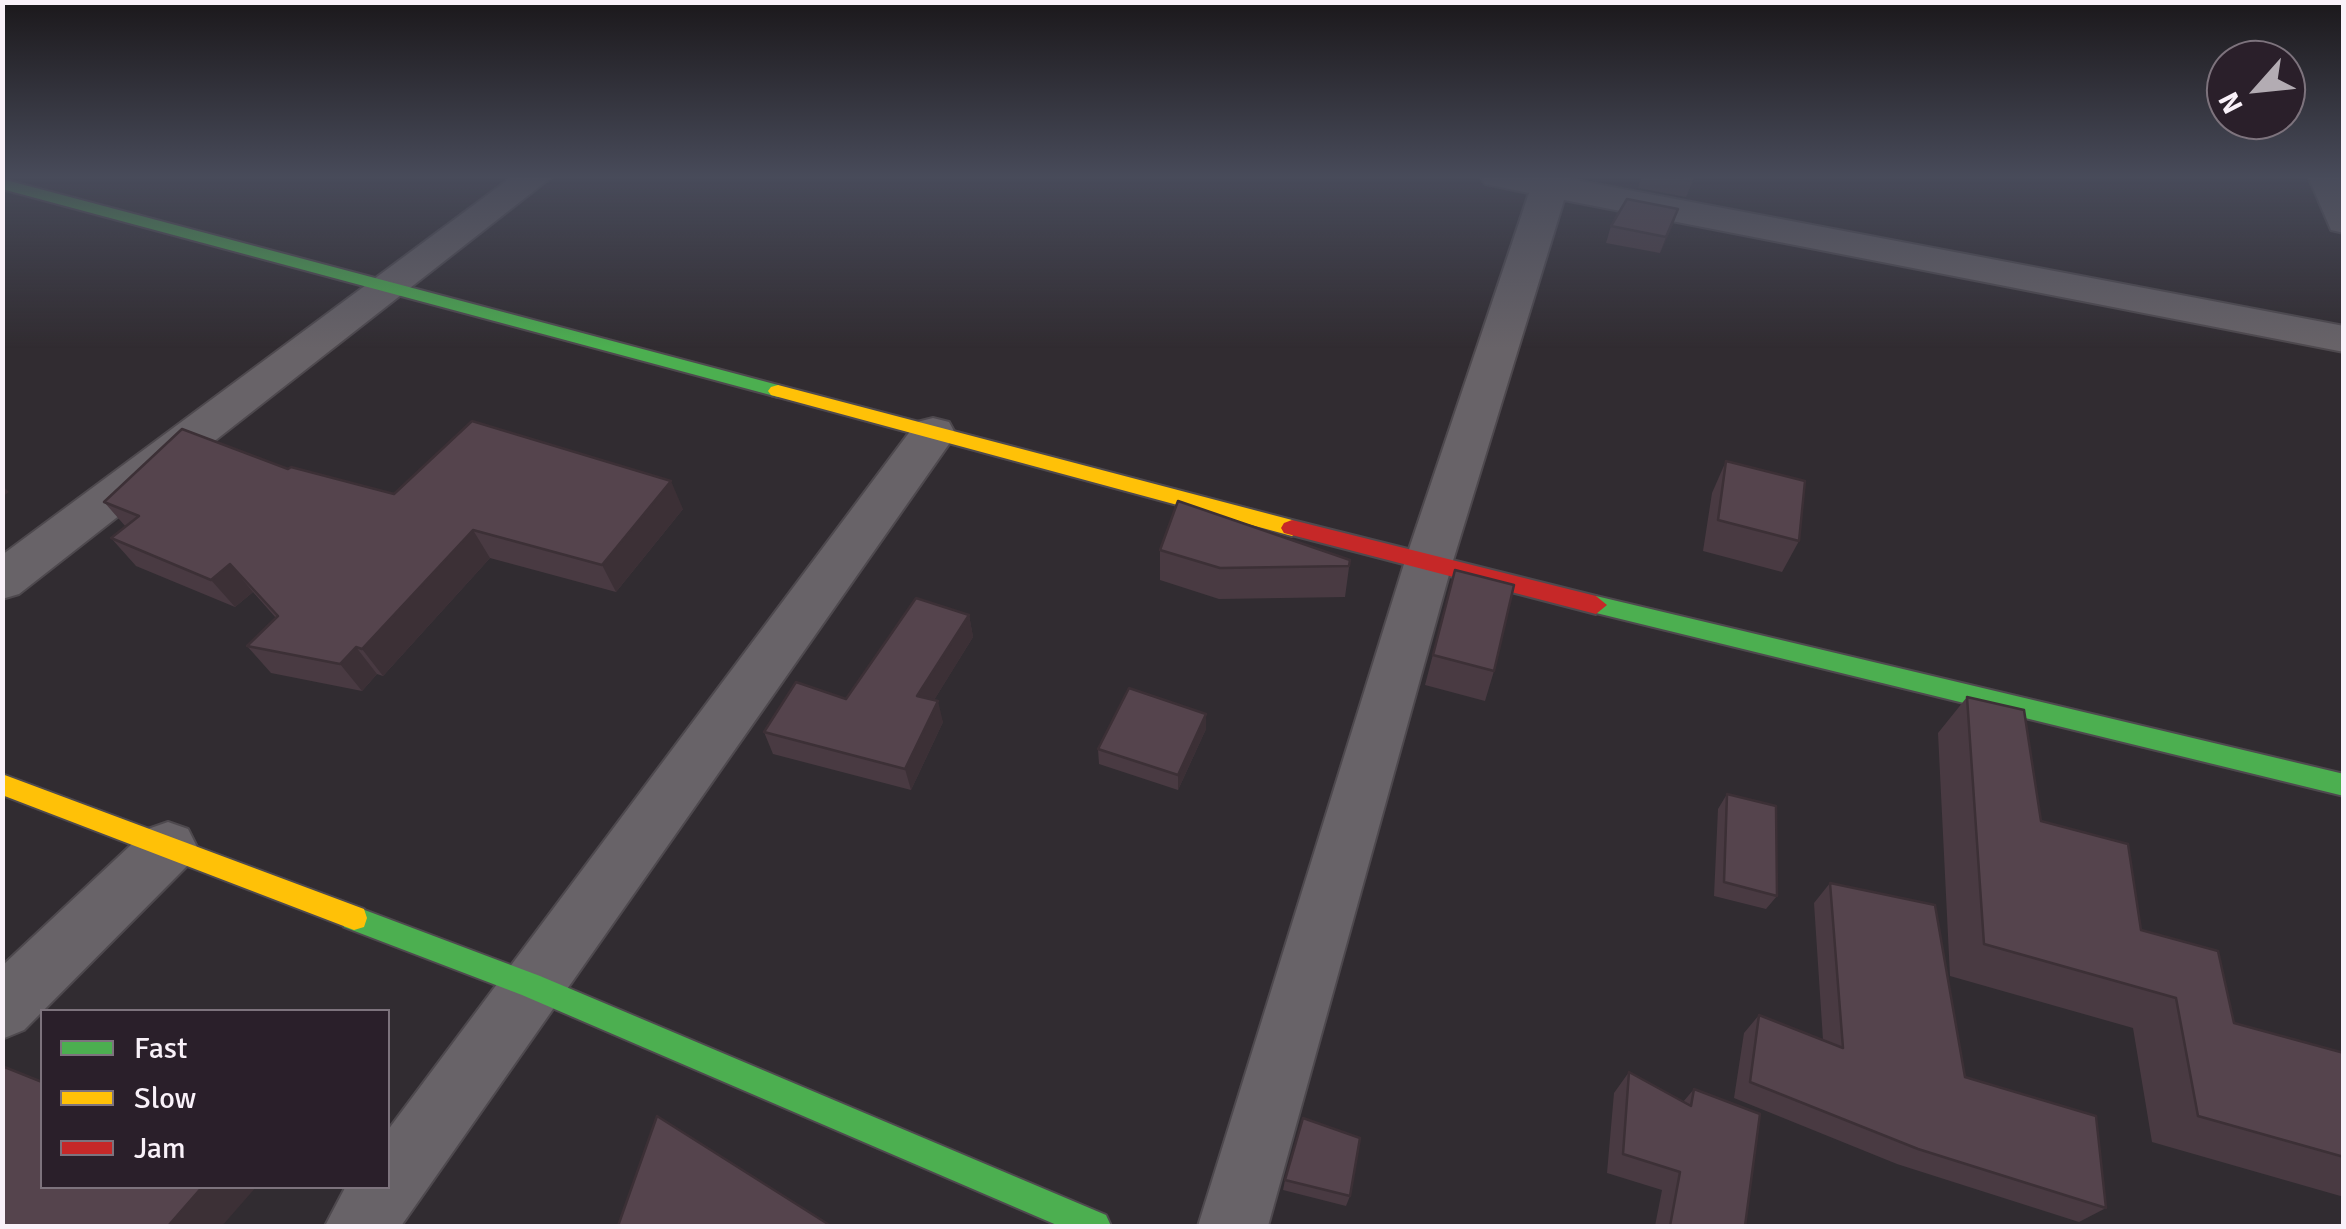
<!DOCTYPE html>
<html>
<head>
<meta charset="utf-8">
<style>
  body { margin:0 }
  #map { position:relative; width:2346px; height:1229px; overflow:hidden; background:#312c31; font-family:Signika,sans-serif }
  canvas { display:block }
  .frame { position:absolute; inset:0; border:5px solid #f9f1f9; pointer-events:none }
  .legend { position:absolute; left:40px; top:1009px; width:350px; height:180px; box-sizing:border-box; background:#2a1f2a; border:2px solid #7d737d; margin:0; padding:12px 18px; list-style:none; font-size:30px; color:#f9f1f9 }
  .legend li { display:flex; align-items:center; gap:20px; height:50px }
  .legend b { width:50px; border:2px solid #7d737d }
  .north { position:absolute; left:2206px; top:40px; width:100px; height:100px; box-sizing:border-box; background:#2a1f2a; border:2px solid #7d737d; border-radius:50%; rotate:243deg; font-size:28px; font-weight:700; line-height:40px; text-align:center; color:#f9f1f9 }
  .north::after { content:''; display:block; margin:auto; width:35px; height:45px; background:#b3acb3; clip-path:polygon(50% 0,100% 100%,50% 72%,0 100%) }
</style>
</head>
<body>
<div id="map">
<canvas width="2346" height="1229"></canvas>
<div class="frame"></div>
<ul class="legend">
<li><b style="height:12px;background:#4caf50"></b>Fast</li>
<li><b style="height:12px;background:#ffc107"></b>Slow</li>
<li><b style="height:12px;background:#c62828"></b>Jam</li>
</ul>
<div class="north">N</div>
</div>
<script>
const ctx = document.querySelector('canvas').getContext('2d');
ctx.lineJoin = 'round';
function trace(path, color, width, dash) {
  ctx.strokeStyle = color;
  ctx.lineWidth = width;
  ctx.lineCap = dash ? 'butt' : 'round';
  ctx.setLineDash(dash || []);
  ctx.stroke(path);
}
function paint(path, color) {
  ctx.fillStyle = color;
  ctx.fill(path, 'evenodd');
}
const street = new Path2D(`
  M513,176h40l-534,418 -17,5v-44z
  M1480,176h91l-1,3 774,147v26l-780,-152 -112,364 -184,662h-70l206,-662 125,-371 -44,-9z
  M2308,176h36v57l-13,-3z
  M933,418l16,4 6,11 -6,11 -548,782h-76l21,-40h42v-56l529,-708z
  M168,822l20,7 9,18 -9,18 -164,165 -22,9v-73l146,-137z`);
const fast = new Path2D(`
  M2,179l776,206 10,6 -10,6 -776,-208z
  M1596,596l748,178v22l-756,-185 -3,-6 3,-6z
  M354,906l186,70 566,239 5,11h-52l-537,-231 -178,-68 -3,-9 3,-9z`);
const slow = new Path2D(`
  M778,385l514,135 11,8 -11,8 -521,-141 -3,-4 3,-4z
  M2,774l362,135 3,9 -3,9 -10,3 -352,-135z`);
const jam = new Path2D(`
  M1292,520l304,76 11,9 -11,9 -312,-81 -3,-5 3,-5z`);
const wall = new Path2D(`
  M1642,176h53l-9,21 -48,-9z
  M1678,209l-18,44 -54,-10 5,-17z
  M1726,461l73,80 -17,31 -79,-21 9,-58z
  M288,469l106,25 289,15 -67,83 -126,-34 -107,118 -6,-2 -15,17 -91,-18 -24,-27 29,-28 -23,-26 -18,15 -99,-41 -25,-28 15,-11 -22,-25z
  M1160,550l190,10 -5,37 -126,2 -59,-19z
  M1455,570l39,101 -9,30 -60,-16z
  M969,615l4,22 -39,63 9,22 -32,68 -138,-36 -9,-22 82,-33z
  M1967,697l74,124 100,109 93,93 110,30v144l-192,-55 -19,-114 -183,-52 -12,-243z
  M1206,729l-28,61 -79,-26 -1,-15z
  M1727,794l50,102 -11,13 -52,-13 4,-87z
  M1830,883l135,194 141,131 -27,14 -182,-58 -163,-66 10,-65 15,-18 64,25 -9,-137z
  M1629,1072l54,30 11,-13 51,137h-90l7,-36 -55,-17 7,-80z
  M1285,1180l65,16 -4,10 -63,-16z`);
const shadedWall = new Path2D(`
  M1678,209l-5,16 -13,28 6,-16z
  M671,481l12,28 -67,83 -14,-27z
  M2,485l7,7 -7,5z
  M473,530l17,28 -107,118 -21,-27z
  M230,564l23,28 -18,15 -24,-27z
  M969,615l4,22 -50,81 -6,-22z
  M356,647l21,27 -15,17 -22,-27z
  M938,701l5,21 -32,68 -6,-21z
  M1206,714v15l-28,61v-15z
  M203,1186h54l-35,40h-54z`);
const building = new Path2D(`
  M1663,176h31l-3,5z
  M1627,199l51,10 -12,28 -55,-11z
  M472,421l199,60 -69,84 -129,-35 -111,119 -6,-2 -16,17 -93,-18 31,-30 -48,-52 -19,16 -100,-42 28,-22 -35,-14 78,-73 106,40 3,-2 103,27z
  M1726,461l79,20 -6,60 -81,-21z
  M1178,501l172,59 -1,6 -129,2 -60,-18z
  M1455,570l59,15 -20,86 -61,-16z
  M916,598l53,17 -52,81 21,5 -33,68 -141,-37 32,-50 50,17z
  M1129,688l77,26 -28,61 -80,-26z
  M1967,697l57,13 17,111 87,23 13,86 77,21 16,72 110,30v104l-146,-41 -22,-118 -192,-54z
  M1727,794l49,12 1,90 -53,-14z
  M1830,883l105,22 30,172 131,39 10,92 -188,-59 -168,-67 9,-67 84,33z
  M2,1066l40,16v104h161l-35,40h-166z
  M1629,1072l62,34 3,-17 66,25 -15,112h-75l10,-54 -57,-18z
  M657,1116l174,110h-213z
  M1303,1118l57,20 -10,58 -65,-16z`);
trace(street, '#4e494e', 4);
trace(fast, '#4e494e', 4);
trace(slow, '#4e494e', 4);
trace(jam, '#4e494e', 4);
paint(street, '#686368');
paint(fast, '#4caf50');
paint(slow, '#ffc107');
paint(jam, '#c62828');
paint(wall, '#493a42');
paint(shadedWall, '#3c3036');
paint(building, '#55444d');
trace(building, '#3c3036', 2.5);
const sky = ctx.createLinearGradient(0, 0, 0, 348);
sky.addColorStop(0, '#1b181b');
sky.addColorStop(0.51, '#484b5a');
sky.addColorStop(1, '#484b5a00');
ctx.fillStyle = sky;
ctx.fillRect(0, 0, 2346, 348);
</script>
</body>
</html>
